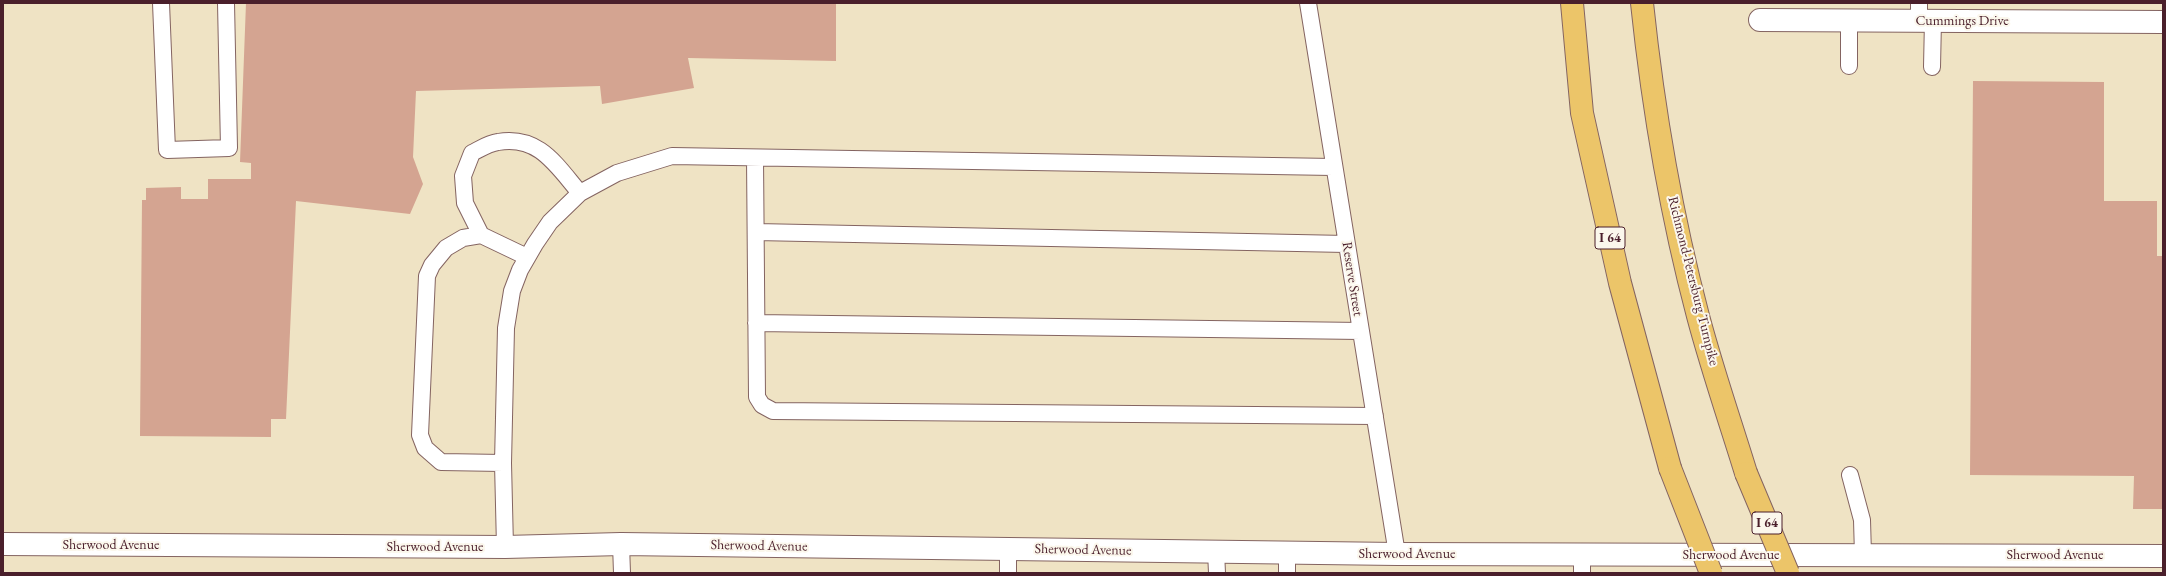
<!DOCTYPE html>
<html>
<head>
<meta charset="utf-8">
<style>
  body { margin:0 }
  #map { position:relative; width:2166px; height:576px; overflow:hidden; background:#efe3c4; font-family:"EB Garamond",serif }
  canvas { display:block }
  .frame { position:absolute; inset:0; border:4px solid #4a1f2b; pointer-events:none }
</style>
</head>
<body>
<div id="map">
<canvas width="2166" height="576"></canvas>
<div class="frame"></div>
</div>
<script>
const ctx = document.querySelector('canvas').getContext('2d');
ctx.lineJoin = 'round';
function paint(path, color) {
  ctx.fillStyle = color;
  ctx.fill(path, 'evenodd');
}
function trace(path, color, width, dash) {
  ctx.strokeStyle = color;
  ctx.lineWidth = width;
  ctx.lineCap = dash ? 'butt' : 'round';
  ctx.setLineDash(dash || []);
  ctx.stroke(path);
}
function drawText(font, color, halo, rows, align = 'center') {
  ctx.font = font + ' "EB Garamond",serif';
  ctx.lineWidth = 4;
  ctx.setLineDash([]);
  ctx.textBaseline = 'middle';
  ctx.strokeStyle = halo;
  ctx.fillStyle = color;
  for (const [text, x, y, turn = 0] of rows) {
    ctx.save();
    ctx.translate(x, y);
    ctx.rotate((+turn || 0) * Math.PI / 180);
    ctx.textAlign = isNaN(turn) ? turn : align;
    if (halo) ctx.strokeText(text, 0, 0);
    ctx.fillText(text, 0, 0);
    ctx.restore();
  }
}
const building = new Path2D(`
  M246,3h590v58l-148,-3 6,30 -92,16 -2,-18 -184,5 -3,66 10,27 -13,30 -114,-13 -10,218h-15v18l-131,-1 2,-236h4v-12l35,-1v12h27v-20h43v-16l-11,-1z
  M1973,81l131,1v119h53v55h6v253h-30l1,-33 -164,-1z`);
const service = new Path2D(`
  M161,3l6,147 62,-2 -3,-145
  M1308,3l89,551
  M1919,3v17
  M1849,20v46
  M1932,67l1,-47
  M755,158l2,239 5,8 11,6 602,5
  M756,232l590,12
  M481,235l-16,-32 -2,-27 9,-23c8,-4 17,-10 26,-11 41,-7 58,23 82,51
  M756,323l605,8
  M503,463l-62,-1 -16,-14 -5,-13 7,-159 5,-11 14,-17 17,-10 18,-3 46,22
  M1850,475l12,45 1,35
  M621,544l1,29
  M505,547l-2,-84 3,-135 6,-37 8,-21 15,-26 15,-22 30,-29 37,-20 55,-17 661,11
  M1216,551l1,22
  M1582,554v19
  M1008,573v-24
  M1287,573v-21`);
const minor = new Path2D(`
  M1760,20l403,2`);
const tertiary = new Path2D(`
  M3,544l502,3 116,-3 776,10 766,2`);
const motorway = new Path2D(`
  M1572,3l10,110 38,170 50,185
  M1642,3c11,105 29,211 56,313 14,53 32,105 48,157`);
const motorwayBridge = new Path2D(`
  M1670,468l41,105
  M1746,473l42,100`);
const shields = [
  [1610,238,30],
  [1767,523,30]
];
const shieldNames = [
  ["I 64",1610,238],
  ["I 64",1767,523]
];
const streetNames = [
  ["Cummings Drive",1962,21],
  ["Reserve Street",1352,279,81],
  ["Richmond-Petersburg Turnpike",1693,281,76],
  ["Sherwood Avenue",111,545],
  ["Sherwood Avenue",759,546,1],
  ["Sherwood Avenue",435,547],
  ["Sherwood Avenue",1083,550,1],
  ["Sherwood Avenue",1407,554],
  ["Sherwood Avenue",1731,555],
  ["Sherwood Avenue",2055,555]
];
paint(building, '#d4a491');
trace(service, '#846461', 18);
trace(minor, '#846461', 24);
trace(tertiary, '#846461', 24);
trace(motorway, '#846461', 24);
trace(service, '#fff', 16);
trace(minor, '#fff', 22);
trace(tertiary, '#fff', 22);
trace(motorway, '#ecc569', 22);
trace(motorwayBridge, '#846461', 24, []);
trace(motorwayBridge, '#ecc569', 22);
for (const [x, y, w] of shields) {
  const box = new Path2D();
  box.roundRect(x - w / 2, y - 11, w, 22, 3);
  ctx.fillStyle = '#fbf7ec';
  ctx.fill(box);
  trace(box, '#4a1f2b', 1);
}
drawText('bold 13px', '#4a1f2b', null, shieldNames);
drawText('14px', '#4a1f2b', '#fbf7ec', streetNames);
</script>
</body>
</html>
